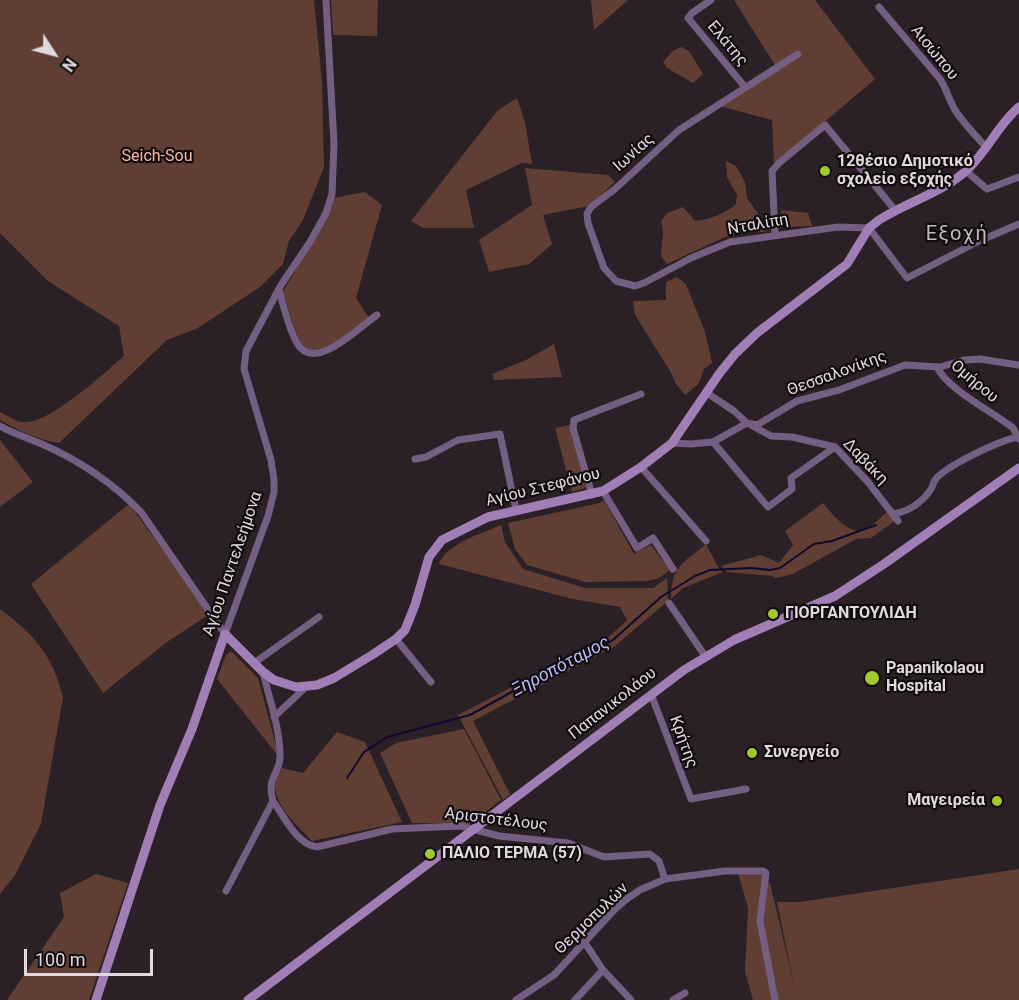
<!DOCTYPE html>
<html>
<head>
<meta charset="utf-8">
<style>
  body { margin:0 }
  #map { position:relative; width:1019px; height:1000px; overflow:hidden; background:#2a2026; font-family:Roboto,sans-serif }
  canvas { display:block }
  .north { position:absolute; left:24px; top:24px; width:60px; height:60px; -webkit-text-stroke:4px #100b0e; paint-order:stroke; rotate:126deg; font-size:16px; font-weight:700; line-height:24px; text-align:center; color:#e0d9dd }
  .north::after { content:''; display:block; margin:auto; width:21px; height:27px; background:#e0d9dd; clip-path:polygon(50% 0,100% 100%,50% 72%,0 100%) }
  .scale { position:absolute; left:24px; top:949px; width:129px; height:27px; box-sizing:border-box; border:3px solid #e0d9dd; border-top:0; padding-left:8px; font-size:18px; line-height:21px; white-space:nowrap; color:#e0d9dd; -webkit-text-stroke:4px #100b0e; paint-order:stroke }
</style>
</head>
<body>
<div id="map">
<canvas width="1019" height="1000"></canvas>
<div class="north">N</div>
<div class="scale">100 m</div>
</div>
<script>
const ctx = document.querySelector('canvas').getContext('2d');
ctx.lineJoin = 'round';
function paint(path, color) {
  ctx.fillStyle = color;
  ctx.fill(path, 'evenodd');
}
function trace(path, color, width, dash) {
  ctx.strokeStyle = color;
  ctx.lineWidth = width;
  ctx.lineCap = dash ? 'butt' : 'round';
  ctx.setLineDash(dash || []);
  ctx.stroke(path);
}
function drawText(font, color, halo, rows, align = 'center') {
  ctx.font = font + ' Roboto,sans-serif';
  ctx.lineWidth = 4.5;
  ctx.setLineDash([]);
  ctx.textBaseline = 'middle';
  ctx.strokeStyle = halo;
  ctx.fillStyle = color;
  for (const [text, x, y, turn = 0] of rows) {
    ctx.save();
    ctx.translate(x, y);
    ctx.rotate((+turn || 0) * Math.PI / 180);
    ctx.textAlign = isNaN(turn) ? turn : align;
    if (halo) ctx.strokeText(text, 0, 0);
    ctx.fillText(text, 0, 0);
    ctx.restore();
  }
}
const green = new Path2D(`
  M0,0h314l8,81 2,86 -21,53 -14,21 -6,23 -23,23 -62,41 -31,12 -108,103c-21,-3 -41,-13 -59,-23v-8c6,3 15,9 22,10 26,4 82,-49 102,-66l-5,-30 -71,-45 -48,-48z
  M331,0h47l-1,36 -44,-1z
  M591,0h37l-34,30z
  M734,0h81l60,79 -101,86 -2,-45 -49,-13 -1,-2 56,-35z
  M681,47l8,4 14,23 -10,9 -26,-15 -4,-6 10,-11z
  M517,98l8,24 7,42 -10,-1 -56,27 8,38h-51l-12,-7 87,-111z
  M726,161l10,5 9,16 2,16 22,31 -6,3 -16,-1 -22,6 -58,27 -6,-8 2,-24 -2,-11 6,-8 16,-6 12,14c13,-1 32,-8 41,-17l1,-9 -10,-18z
  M525,168l83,7 7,7 -26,24 -46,9 9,29 -23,20 -40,8 -10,-32 53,-35z
  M365,192l17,13 -26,93 13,20c-15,10 -51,46 -67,26 -7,-9 -15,-41 -19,-53l44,-73 6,-20z
  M781,210l27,3 4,13 -30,1z
  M677,277l9,7 19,48 7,31 -8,6 -5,14 -14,12 -9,-11 -6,-13 -35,-56 -2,-14 33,-1v-18z
  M554,344l8,33 -68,3 -2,-6 34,-14z
  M570,425l16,63 -14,4 -17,-64z
  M0,440l33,42 -33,25z
  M604,500l30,54 17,-9 19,25 -11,8 -12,3 -62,1 -58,-17 -12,-16 -7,-26 92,-20z
  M823,503c9,11 27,34 43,26 8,-4 16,-13 23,-19l7,10 -25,18 -15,1 -63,35 -17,4 -4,-2 -45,-4 -6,-6 40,-11 18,8 14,-18 -8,-14z
  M129,504l81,110 -43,28 -64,51 -72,-109z
  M501,525l4,17 18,27 62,19h68l14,-10 1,23 -53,45 -142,75 37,73 -7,6 -45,-85 152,-79 17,-16 -7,-13 -47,-8 -134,-35c6,-19 43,-31 62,-39z
  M706,544l12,23 5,5 -40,16 -12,11c1,-34 10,-34 35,-55z
  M0,609c34,25 53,47 63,88l-22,127 -26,51 -15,19z
  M231,651l27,27 21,79 -62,-78 9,-24z
  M464,729l37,71 -31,24 -58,-1 -32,-70 16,-10z
  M337,732l28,10 37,80 -90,19c-14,-15 -36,-33 -37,-55 0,-6 4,-12 7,-18l21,5z
  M1019,869v131h-241l-15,-78 5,-38 2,-1 24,102 -17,-83h23z
  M738,873l25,1 -6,47 16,79h-20l-8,-29 3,-63z
  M96,874l32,9 -39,117h-82l57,-83 -4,-24z`);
const stream = new Path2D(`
  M347,778l17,-26 23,-15 83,-22 60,-33 83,-42 48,-43 34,-21 15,-6 41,-2 19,2 10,-2 34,-24 18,-3 44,-16`);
const street = new Path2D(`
  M711,0l-19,13 -4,5 57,69
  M879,7l61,72c7,11 9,21 15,31 9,14 20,25 31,37
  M798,54l-119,76 -64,59 -24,18 -4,7 1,9 16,45 12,13 19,5 9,-3 47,-25 39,-16 108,-15 31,1 38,50 70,-36 42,-18
  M966,171l21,18 32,-12
  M775,234l-3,-63 7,-8 46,-38 70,85
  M279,290c5,17 9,37 18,53 17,31 62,-16 80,-28
  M937,367c10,22 56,45 76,61l6,11
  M707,393l27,18 13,12 24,13 21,1 43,10 33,35 30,39
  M0,426c14,8 28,12 42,18 36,16 72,40 99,68l84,122
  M713,442l55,65 24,-18 -1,-11 44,-31
  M672,443l19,1 22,-2 34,-19 10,2 40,-24 42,-11 66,-25 35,2 24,-7 16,-1 39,6
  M415,459l11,-2 32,-17 42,-6 16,76
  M641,467l65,74
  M603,491l34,57 16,-10 20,31
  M592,495l-19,-67 1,-8 67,-26
  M893,514c15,-2 30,-12 38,-25 2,-3 2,-6 4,-9 10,-14 66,-40 83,-43
  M669,603l36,53
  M225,634l43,-118 6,-24v-12l-3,-20 -27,-91 2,-18 35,-66 29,-43 16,-29 6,-19 2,-50 -8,-144
  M396,639l35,43
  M254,663l65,-46
  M263,672c6,26 17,56 17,84 0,19 -14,20 -7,45 10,14 24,44 44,46l75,-18 69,-3 38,10 69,7 36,14 46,-3 9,7 6,18
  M651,694l40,105 55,-10
  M274,717l32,-30
  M226,891l47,-90
  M585,943l18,27 28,30
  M516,1000l38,-25 61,-66 13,-11 12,-8 25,-11 60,-8h38l3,2 -6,48 15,79
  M575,1000l28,-30
  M673,1000l12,-7`);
const secondary = new Path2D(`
  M96,1000l64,-195 32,-76 33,-95 38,38 11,8 22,7 21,-2 17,-7 38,-23 24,-16 9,-9 10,-25 14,-48 13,-17 46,-23 115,-26 38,-24 31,-24 47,-69 16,-20 22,-21 90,-69 22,-36 10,-8c28,-18 65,-28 89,-51 20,-19 30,-44 51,-62
  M248,1000l436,-330 50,-30 101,-44 49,-32 135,-96`);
const markers = [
  [825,171,6,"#a1c92a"],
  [773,614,6,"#a1c92a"],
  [872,678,8,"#a1c92a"],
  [752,753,6,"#a1c92a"],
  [997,801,6,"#a1c92a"],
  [430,854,6,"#a1c92a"]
];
const streetNames = [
  ["Ελάτης",727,44,50],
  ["Αισώπου",934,53,51],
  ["Ιωνίας",634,153,-42],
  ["Νταλίπη",758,225,-10],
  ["Θεσσαλονίκης",837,374,-20],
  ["Ομήρου",974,382,40],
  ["Δαβάκη",865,462,46],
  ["Αγίου Στεφάνου",543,488,-14],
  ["Αγίου Παντελεήμονα",233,564,-71],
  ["Παπανικολάου",613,704,-38],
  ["Κρήτης",683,742,70],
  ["Αριστοτέλους",496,820,7],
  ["Θερμοπυλών",592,919,-44]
];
const parkNames = [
  ["Seich-Sou",157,157]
];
const poiNames = [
  ["12θέσιο Δημοτικό",837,162],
  ["σχολείο εξοχής",837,180],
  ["ΓΙΟΡΓΑΝΤΟΥΛΙΔΗ",785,614],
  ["Papanikolaou",886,669],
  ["Hospital",886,687],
  ["Συνεργείο",764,753],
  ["Μαγειρεία",985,801,"right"],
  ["ΠΑΛΙΟ ΤΕΡΜΑ (57)",442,854]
];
const waterNames = [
  ["Ξηροπόταμος",561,667,-28]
];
const quarterNames = [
  ["Εξοχή",957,235]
];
paint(green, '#613e33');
trace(stream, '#10082f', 2);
trace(street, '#745e81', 7);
trace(secondary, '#a27eb6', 9);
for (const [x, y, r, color] of markers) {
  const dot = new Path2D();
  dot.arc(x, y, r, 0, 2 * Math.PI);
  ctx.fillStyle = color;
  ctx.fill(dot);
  trace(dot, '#100b0e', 2);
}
drawText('16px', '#e0d9dd', '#100b0e', streetNames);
drawText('16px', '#fab8a3', '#100b0e', parkNames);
drawText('bold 16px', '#e0d9dd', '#100b0e', poiNames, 'left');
drawText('italic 18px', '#bcbbf6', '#100b0e', waterNames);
ctx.letterSpacing = '1.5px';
drawText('20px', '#c8bac2', '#100b0e', quarterNames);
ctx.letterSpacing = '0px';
</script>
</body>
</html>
